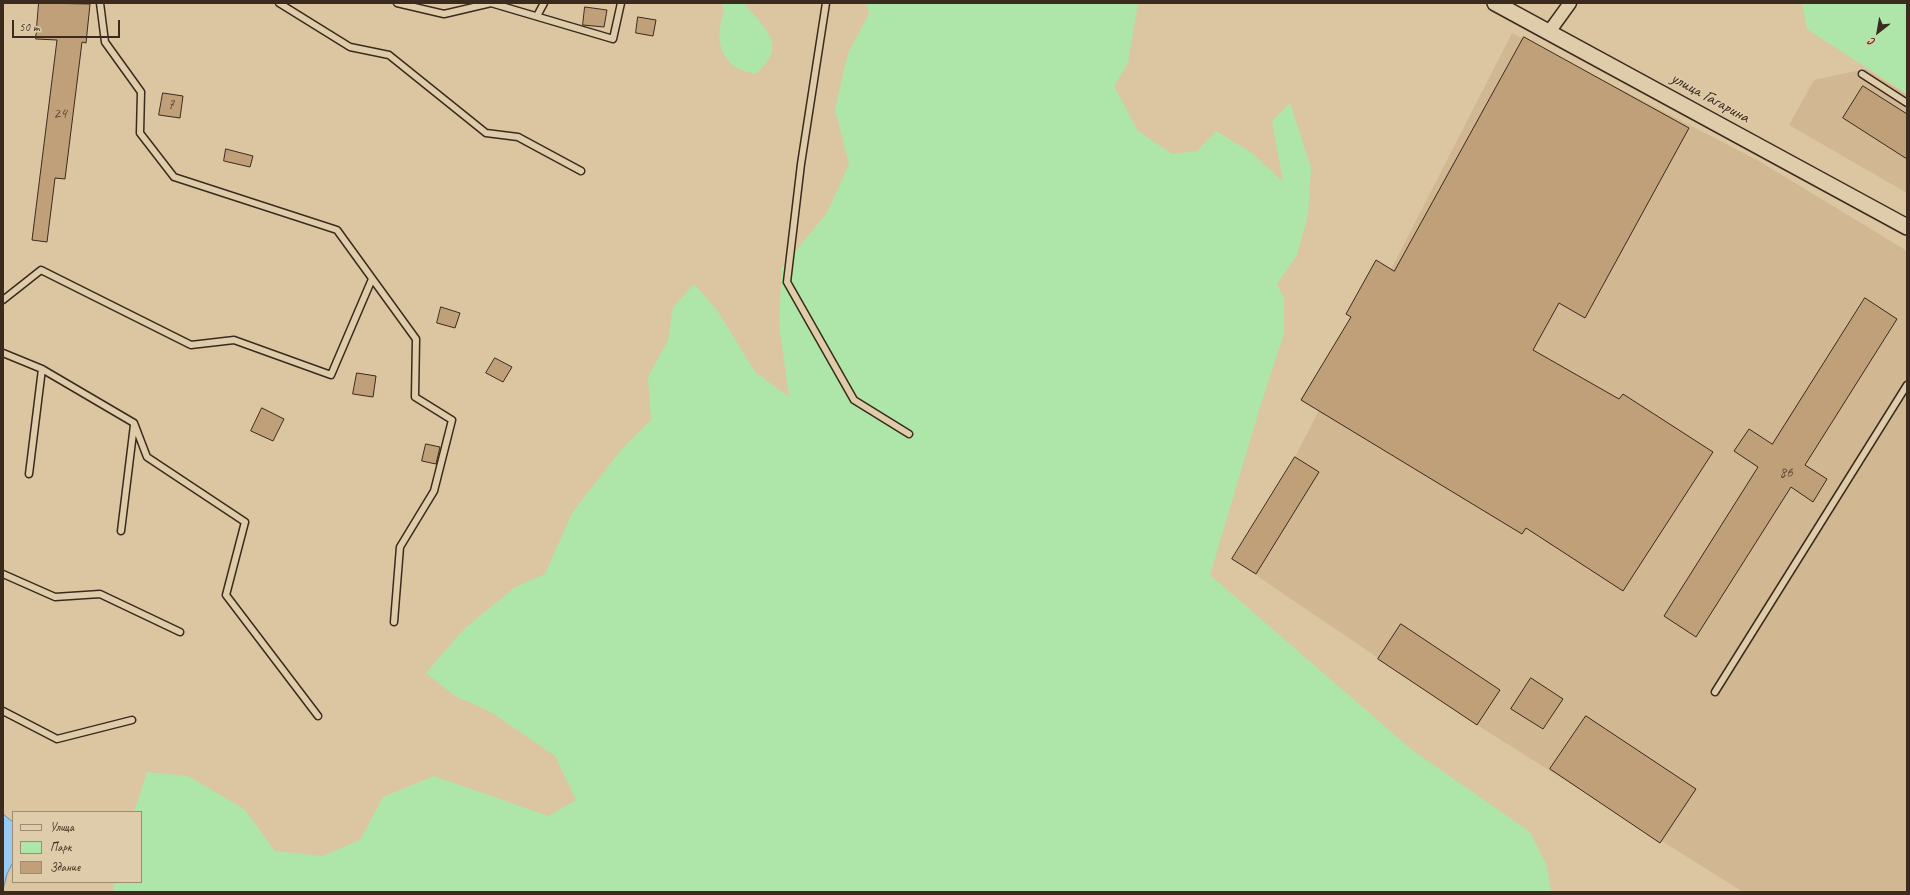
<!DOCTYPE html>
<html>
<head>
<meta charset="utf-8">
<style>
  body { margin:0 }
  #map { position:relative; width:1910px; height:895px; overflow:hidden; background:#dcc6a2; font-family:Caveat,sans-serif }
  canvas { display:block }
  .frame { position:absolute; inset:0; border:4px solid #3b2a1e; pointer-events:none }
  .legend { position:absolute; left:12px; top:811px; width:130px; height:72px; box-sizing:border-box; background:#dfccaa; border:1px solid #9d8b72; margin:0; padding:5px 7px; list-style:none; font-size:12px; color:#3b2a1e }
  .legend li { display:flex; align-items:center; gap:8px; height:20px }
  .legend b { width:20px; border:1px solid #9d8b72 }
  .north { position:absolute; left:1858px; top:12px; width:40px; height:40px; -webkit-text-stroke:3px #dfccaa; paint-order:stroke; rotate:211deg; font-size:11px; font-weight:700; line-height:16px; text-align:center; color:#3b2a1e }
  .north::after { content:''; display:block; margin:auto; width:14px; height:18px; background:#3b2a1e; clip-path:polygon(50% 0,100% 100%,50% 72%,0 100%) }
  .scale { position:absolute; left:12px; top:20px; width:108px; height:18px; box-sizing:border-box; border:2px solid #3b2a1e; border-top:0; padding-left:5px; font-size:12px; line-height:14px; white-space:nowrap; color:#3b2a1e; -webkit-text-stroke:3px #dfccaa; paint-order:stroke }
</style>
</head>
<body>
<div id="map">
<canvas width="1910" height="895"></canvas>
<div class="frame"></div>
<ul class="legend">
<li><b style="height:5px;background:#dfccaa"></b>Улица</li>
<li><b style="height:11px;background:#aee5a8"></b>Парк</li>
<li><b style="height:11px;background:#c0a078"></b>Здание</li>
</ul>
<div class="north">С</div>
<div class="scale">50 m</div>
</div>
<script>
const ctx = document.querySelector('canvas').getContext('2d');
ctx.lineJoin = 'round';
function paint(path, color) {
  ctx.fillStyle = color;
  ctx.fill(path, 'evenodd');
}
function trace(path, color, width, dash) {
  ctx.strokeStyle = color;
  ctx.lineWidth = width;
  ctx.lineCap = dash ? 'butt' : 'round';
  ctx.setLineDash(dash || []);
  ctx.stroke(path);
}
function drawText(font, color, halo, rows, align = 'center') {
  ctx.font = font + ' Caveat,sans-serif';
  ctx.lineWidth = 3;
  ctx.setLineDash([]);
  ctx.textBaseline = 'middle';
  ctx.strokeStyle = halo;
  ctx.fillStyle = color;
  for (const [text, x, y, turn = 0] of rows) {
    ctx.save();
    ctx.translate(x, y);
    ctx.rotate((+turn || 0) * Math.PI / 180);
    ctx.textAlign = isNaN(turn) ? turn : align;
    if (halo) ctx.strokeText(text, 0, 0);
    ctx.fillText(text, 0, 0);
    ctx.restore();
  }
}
const built = new Path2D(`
  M1512,33l247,128 148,90v641h-164l-266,-167 -245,-166 63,-102z
  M1865,69l42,26v98l-118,-68 25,-45z`);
const green = new Path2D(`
  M721,3h24c3,6 8,10 12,15 19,23 22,34 -1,56 -6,-2 -16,-3 -21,-7 -20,-17 -17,-34 -11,-58z
  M867,3h271l-10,60 -14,23 24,45 34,23 25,-3 19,-20 36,22 31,29 -11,-61 18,-18 21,65 -3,47 -11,40 -20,29 7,15v34l-24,74 -50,168 202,175 118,82 17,34 4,26h-1438l2,-10h26v-70h-7l13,-40 41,4 56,33 31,42 47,5 38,-16 23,-43 51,-21 114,40 28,-16 -21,-44 -64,-44 -36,-16 -29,-23 38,-44 51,-42 30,-13 27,-61 48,-62 31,-31 -3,-43 20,-37 5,-33 21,-23 23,26 38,62 34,25 -10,-73 3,-57 45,-54 22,-49 -14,-55 13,-56 21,-39z
  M1802,3h105v91l-100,-65z`);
const water = new Path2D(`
  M3,814l10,8v40l-6,12 -4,16z`);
const building = new Path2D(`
  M39,3l51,1 -4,39 -4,-1 -17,137 -10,-1 -8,64 -15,-2 25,-200 -21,-1z
  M585,7l22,3 -3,17 -21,-2z
  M638,17l18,3 -3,16 -17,-3z
  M1524,37l165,91 -104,190 -26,-15 -26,47 86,49 4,-5 90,58 -90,139 -97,-63 -4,6 -221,-134 50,-83 -5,-3 30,-54 18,11z
  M1863,86l44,28v45l-64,-41z
  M163,93l20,3 -3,22 -21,-3z
  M226,149l27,7 -3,11 -26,-6z
  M1865,298l32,21 -92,146 22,14 -14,23 -22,-15 -95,150 -32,-21 94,-149 -24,-16 15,-22 23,15z
  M441,307l19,6 -5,15 -18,-5z
  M495,358l17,9 -9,15 -17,-9z
  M357,373l19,3 -3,21 -20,-3z
  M262,408l22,11 -11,22 -22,-10z
  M426,444l14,3 -4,17 -14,-3z
  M1295,457l24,15 -63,102 -24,-15z
  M1401,624l99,66 -23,35 -99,-66z
  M1531,678l32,21 -20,30 -32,-20z
  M1586,716l110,73 -36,54 -110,-74z`);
const service = new Path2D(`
  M100,3l5,39 36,50 -1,41 34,44 163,53 79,109 -1,58 37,23 -18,71 -34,56 -6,75
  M279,3l71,44 39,8 97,78 32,4 63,34
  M397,3l47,11 47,-11 122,36 8,-36
  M826,3l-25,161 -14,118 67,118 55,34
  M537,16l7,-13
  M1862,74l45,29
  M3,300l38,-30 150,75 43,-5 97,35 41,-96
  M3,353l39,16 92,54 13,34 98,65 -19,73 92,121
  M29,474l13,-105
  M121,531l13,-106
  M3,574l52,23 45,-3 80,38
  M1715,692l192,-307
  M3,711l54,28 75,-19`);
const minor = new Path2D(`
  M1549,32l21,-29`);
const tertiary = new Path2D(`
  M1495,3l412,224`);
const numberNames = [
  ["7",171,105],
  ["24",60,114],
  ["86",1786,473]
];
const streetNames = [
  ["улица Гагарина",1710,98,29]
];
paint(built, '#d1b893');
paint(green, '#aee5a8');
paint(water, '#97cbf4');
trace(water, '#728b9e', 1);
paint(building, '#c0a078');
trace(building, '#3b2a1e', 1);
trace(service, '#3b2a1e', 9);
trace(minor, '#3b2a1e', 15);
trace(tertiary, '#3b2a1e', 18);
trace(service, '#dfccaa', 6);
trace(minor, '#dfccaa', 12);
trace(tertiary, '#dfccaa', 15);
drawText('15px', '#5c4834', null, numberNames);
drawText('17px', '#3b2a1e', '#dfccaa', streetNames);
</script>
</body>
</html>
